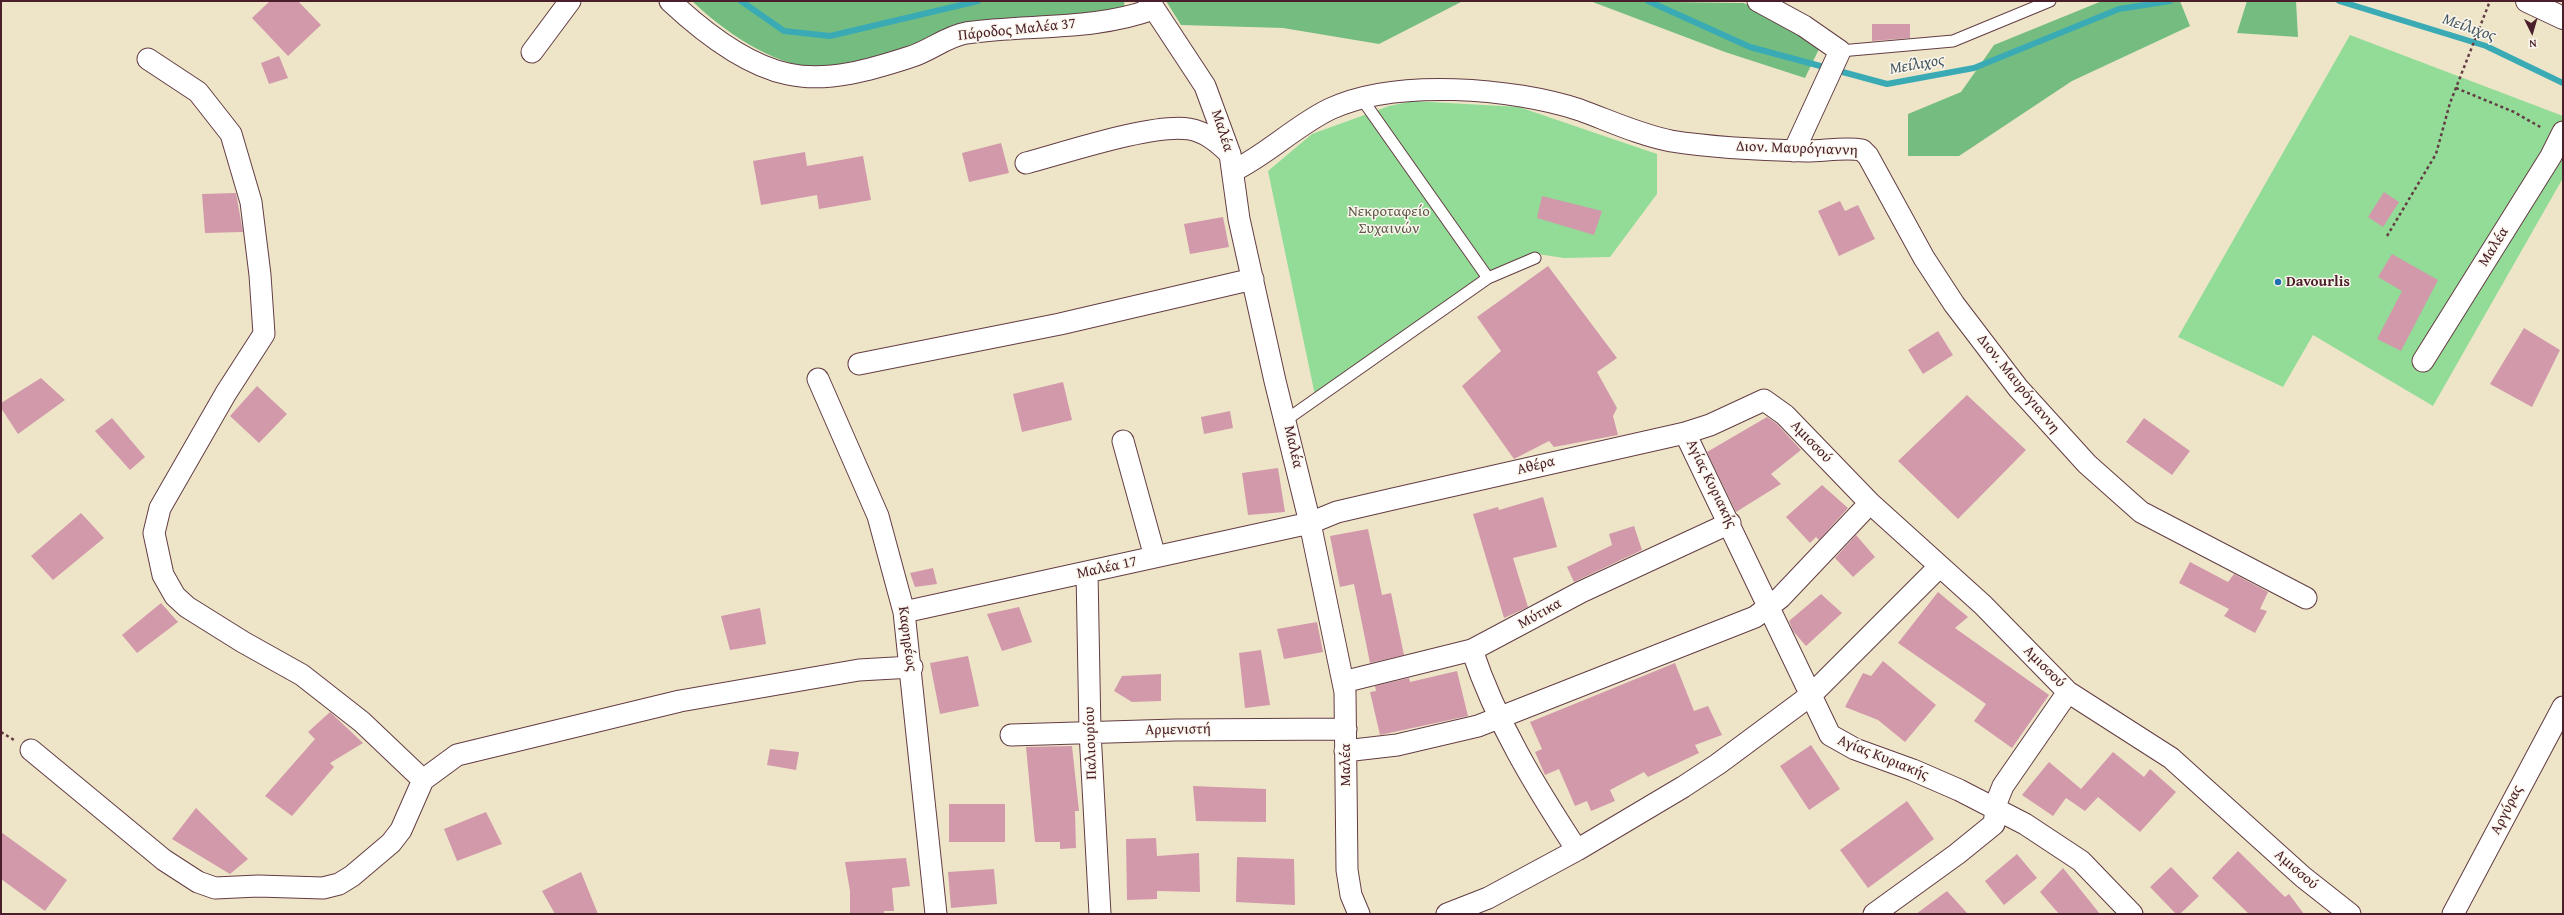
<!DOCTYPE html>
<html>
<head>
<meta charset="utf-8">
<style>
  body { margin:0 }
  #map { position:relative; width:2564px; height:915px; overflow:hidden; background:#eee5c8; font-family:"Gentium Book Plus",serif }
  canvas { display:block }
  .frame { position:absolute; inset:0; border:2px solid #4a1f2b; pointer-events:none }
  .north { position:absolute; left:2512px; top:12px; width:40px; height:40px; -webkit-text-stroke:3px #fbf7ec; paint-order:stroke; rotate:175deg; font-size:11px; font-weight:700; line-height:16px; text-align:center; color:#4a1f2b }
  .north::after { content:''; display:block; margin:auto; width:14px; height:18px; background:#4a1f2b; clip-path:polygon(50% 0,100% 100%,50% 72%,0 100%) }
</style>
</head>
<body>
<div id="map">
<canvas width="2564" height="915"></canvas>
<div class="frame"></div>
<div class="north">N</div>
</div>
<script>
const ctx = document.querySelector('canvas').getContext('2d');
ctx.lineJoin = 'round';
function paint(path, color) {
  ctx.fillStyle = color;
  ctx.fill(path, 'evenodd');
}
function trace(path, color, width, dash) {
  ctx.strokeStyle = color;
  ctx.lineWidth = width;
  ctx.lineCap = dash ? 'butt' : 'round';
  ctx.setLineDash(dash || []);
  ctx.stroke(path);
}
function drawText(font, color, halo, rows, align = 'center') {
  ctx.font = font + ' "Gentium Book Plus",serif';
  ctx.lineWidth = 3;
  ctx.setLineDash([]);
  ctx.textBaseline = 'middle';
  ctx.strokeStyle = halo;
  ctx.fillStyle = color;
  for (const [text, x, y, turn = 0] of rows) {
    ctx.save();
    ctx.translate(x, y);
    ctx.rotate((+turn || 0) * Math.PI / 180);
    ctx.textAlign = isNaN(turn) ? turn : align;
    if (halo) ctx.strokeText(text, 0, 0);
    ctx.fillText(text, 0, 0);
    ctx.restore();
  }
}
const green = new Path2D(`
  M2350,35l213,81v62l-130,228 -120,-71 -30,52 -105,-50z
  M1413,101l106,6 138,47v40l-47,63 -46,1 -33,-5 -215,147 -48,-229 44,-37 77,-28z`);
const forest = new Path2D(`
  M692,1h432l1,9 -252,47c-19,5 -38,10 -58,10 -42,-1 -94,-38 -123,-66z
  M1166,1h297l-84,43 -96,-16 -102,-3z
  M1590,1l154,2 29,14 46,32 -14,29 -80,-26z
  M2102,1h78l10,25 -118,55 -113,75h-51v-42l53,-22 33,-47z
  M2247,1h49l2,36 -61,-4z`);
const stream = new Path2D(`
  M741,1l43,30 46,5 148,-35
  M1648,1l102,46 137,37 87,-16 145,-59 51,-8
  M2339,1l147,45 77,37`);
const building = new Path2D(`
  M270,1h28l23,24 -33,31 -36,-38z
  M1872,24h38v14l-38,3z
  M279,56l9,22 -19,6 -8,-21z
  M1001,143l8,30 -40,9 -7,-29z
  M805,152l2,14 56,-10 8,44 -52,9 -2,-14 -56,10 -8,-44z
  M2384,192l15,10 -16,25 -15,-10z
  M236,193l7,39 -38,1 -3,-39z
  M1542,196l60,15 -8,24 -57,-17z
  M1840,201l5,10 13,-6 17,34 -36,17 -21,-45z
  M1223,217l6,30 -39,7 -6,-30z
  M2392,254l46,26 -37,71 -24,-12 25,-48 -24,-14z
  M1548,266l69,92 -20,14 20,36 -4,8 5,19 -64,12 -5,-6 -35,18 -52,-73 39,-35 -24,-34z
  M2524,328l36,22 -28,57 -42,-23z
  M1938,331l15,24 -30,19 -15,-24z
  M41,378l24,22 -47,34 -17,-26v-5z
  M1063,382l9,38 -50,12 -9,-38z
  M257,386l30,28 -28,29 -29,-27z
  M1967,395l59,55 -68,69 -60,-58z
  M1230,411l3,17 -29,6 -3,-17z
  M1767,417l10,7 24,26 -30,24 10,10 -45,28 -29,-60z
  M112,418l33,39 -15,13 -35,-39z
  M2144,418l46,33 -18,24 -46,-33z
  M1278,468l7,44 -37,3 -6,-42z
  M1822,485l26,23 -29,32 -3,-3 -6,6 -24,-26z
  M1543,497l14,50 -44,11 15,49 -24,11 -31,-104 25,-7 1,3z
  M81,513l23,25 -51,42 -22,-24z
  M1634,526l8,24 -68,32 -7,-15 45,-22 -3,-11z
  M1368,529l14,66 9,-2 13,62 -34,8 -16,-79 -14,3 -10,-51z
  M1856,535l19,22 -22,20 -18,-19z
  M2190,562l38,20 6,-8 34,18 -8,17 7,2 -12,22 -31,-17 5,-7 -50,-26z
  M933,568l4,16 -22,3 -5,-14z
  M1938,592l30,25 -13,11 94,67 -37,53 -38,-27 12,-17 -88,-61z
  M1821,594l21,19 -36,33 -13,-15 -4,-10z
  M161,603l17,19 -41,31 -15,-18z
  M1019,607l13,35 -30,9 -15,-37z
  M760,608l6,36 -36,6 -9,-34z
  M1317,622l6,30 -39,7 -7,-30z
  M1261,650l9,55 -25,3 -6,-55z
  M968,656l11,50 -39,8 -10,-51z
  M1883,661l53,44 -31,37 -27,-22 -33,-13 18,-34 8,3z
  M1675,663l19,48 14,-5 14,29 -27,10 4,8 -51,24 -4,-5 -34,18 5,11 -24,10 -4,-10 -12,5 -16,-37 -14,6 -10,-23 7,-3 -12,-27z
  M1457,671l11,45 -88,19 -10,-43 6,-1 -1,-5 34,-8 1,4z
  M1161,674v27l-29,1 -18,-11 8,-15z
  M330,712l33,31 -33,20 4,4 -42,49 -27,-20 50,-57 -7,-7z
  M1811,745l29,44 -31,21 -29,-44z
  M1072,746l7,65h-4l1,37 -16,1v-7h-25l-9,-95z
  M770,749l29,3 -3,18 -29,-5z
  M2113,752l31,25 6,-8 26,23 -36,40 -42,-35 -13,14 -19,-13 -13,18 -31,-21 27,-33 32,27z
  M1193,786l73,3v33l-70,-1z
  M1907,801l27,38 -66,49 -28,-38z
  M949,804h56v38h-56z
  M196,808l52,51 -18,15 -58,-35z
  M486,812l16,32 -45,17 -13,-32z
  M1,832l66,48 -22,31 -44,-32z
  M1156,838l1,18 42,-3 1,39 -43,-1v8l-30,1 -1,-61z
  M2238,851l47,46 4,-3 15,20h-55l-37,-36z
  M2017,854l20,24 -33,27 -19,-24z
  M1237,857l57,2 1,46 -59,-3z
  M906,858l4,28 -18,2 2,23h-10v3h-34v-23l-5,-29z
  M2171,867l28,29 -19,18h-4l-26,-27z
  M2063,868l37,46h-41l-19,-22z
  M994,869l3,35 -46,4 -3,-36z
  M581,872l17,42h-43l-13,-23z
  M1947,891l21,23h-52z`);
const path = new Path2D(`
  M2456,88l58,24 28,16
  M2387,236l49,-82 14,-51 40,-102
  M1,732l13,8`);
const service = new Path2D(`
  M1840,51l113,-10 97,-40
  M1362,99l126,179
  M1286,420l202,-142 47,-20`);
const minor = new Path2D(`
  M670,1c31,29 75,64 118,73 40,9 85,-5 122,-17 20,-6 35,-20 56,-24 61,-9 128,-2 187,-24
  M1149,1l56,85 25,68 9,65 36,162 35,142 35,169 2,178 4,25 8,19
  M1758,1l46,25 36,25 -46,100
  M532,52l38,-51
  M148,59l50,33 33,42 20,68 9,73 4,59 -38,59 -66,115 -6,25 9,42 12,21 12,11 56,35 59,33 60,47 61,58
  M1026,163c38,-10 127,-40 163,-34 17,3 29,13 41,25
  M1233,171c35,-17 62,-45 97,-62 66,-31 183,-21 250,1 30,11 60,25 91,31 44,7 91,9 135,10 18,0 39,-4 56,-1l6,6 56,102 30,46 64,84 69,76 54,48 165,86
  M2423,361l128,-205 12,-24
  M859,364l201,-40 193,-45
  M818,379l60,137 26,96 32,302
  M1685,433l145,302 25,14 58,21 46,20 66,34 56,37 51,53
  M1123,441l32,116
  M1087,572l3,160 10,182
  M904,612l406,-89 27,-11 56,-13 292,-66 25,-8 54,-25 21,15 85,88 113,102 85,87 103,66 132,119 47,37
  M1472,650c24,72 63,136 105,200
  M1343,682l129,-32 109,-58 149,-69
  M1011,735l164,-5 171,-1
  M31,750l133,110 34,22 17,6 43,-2 65,2 16,-4 13,-8 39,-33 10,-13 22,-50 34,-25 223,-54 179,-31 53,-3
  M1345,751l52,-6 81,-19 277,-109 25,-19 90,-95
  M1447,914l41,-16 89,-48 106,-63 35,-23 93,-69 128,-128
  M1874,914l83,-60 37,-30 3,-23 6,-15 65,-94
  M2453,914l110,-207`);
const tertiary = new Path2D(`
  M2527,1l36,17`);
const markers = [
  [2278,282,4,"#1f6fb2"]
];
const streetNames = [
  ["Πάροδος Μαλέα 37",1017,30,-6],
  ["Μαλέα",1222,131,72],
  ["Διον. Μαυρόγιαννη",1797,149,2],
  ["Μαλέα",2494,247,-58],
  ["Διον. Μαυρόγιαννη",2018,384,51],
  ["Αμισσού",1811,442,46],
  ["Μαλέα",1293,447,77],
  ["Αθέρα",1536,466,-14],
  ["Αγίας Κυριακής",1711,484,64],
  ["Μαλέα 17",1107,568,-12],
  ["Μύτικα",1540,614,-29],
  ["Καφηρέως",907,639,82],
  ["Αμισσού",2044,667,45],
  ["Αρμενιστή",1178,730,-1],
  ["Παλιουρίου",1091,743,-92],
  ["Αγίας Κυριακής",1883,758,22],
  ["Μαλέα",1346,765,-90],
  ["Αργύρας",2507,810,-63],
  ["Αμισσού",2296,870,41]
];
const parkNames = [
  ["Νεκροταφείο",1389,212],
  ["Συχαινών",1389,229]
];
const poiNames = [
  ["Davourlis",2286,282]
];
const waterNames = [
  ["Μείλιχος",2469,28,19],
  ["Μείλιχος",1917,65,-10]
];
paint(green, '#92dc98');
paint(forest, '#75bc80');
trace(stream, '#3aabb5', 6);
paint(building, '#d299ab');
trace(service, '#633d43', 13);
trace(minor, '#633d43', 23);
trace(tertiary, '#633d43', 24);
trace(path, '#633d43', 2.5, [3, 3]);
trace(service, '#fff', 11);
trace(minor, '#fff', 21);
trace(tertiary, '#fff', 22);
for (const [x, y, r, color] of markers) {
  const dot = new Path2D();
  dot.arc(x, y, r, 0, 2 * Math.PI);
  ctx.fillStyle = color;
  ctx.fill(dot);
  trace(dot, '#fbf7ec', 1.5);
}
drawText('15px', '#4a1f2b', '#fbf7ec', streetNames);
drawText('15px', '#60584c', '#fbf7ec', parkNames);
drawText('bold 15px', '#4a1f2b', '#fbf7ec', poiNames, 'left');
drawText('italic 16px', '#445762', '#fbf7ec', waterNames);
</script>
</body>
</html>
